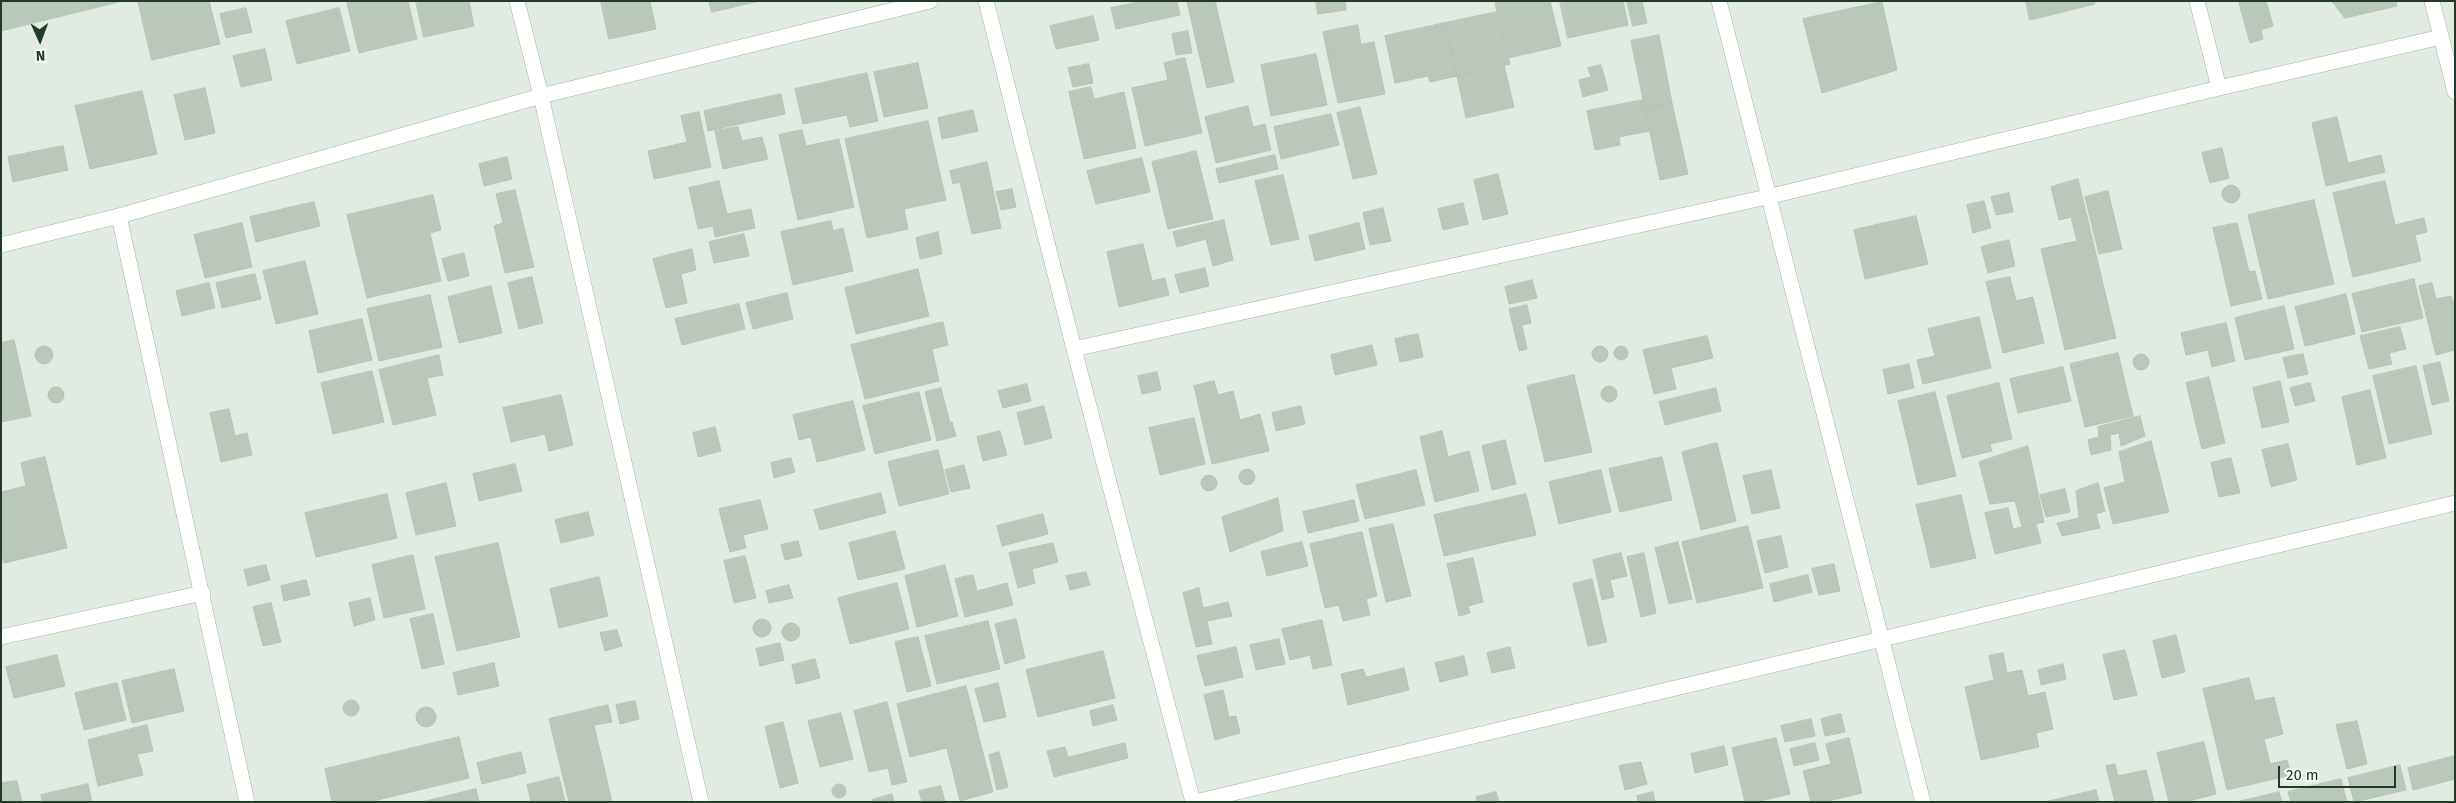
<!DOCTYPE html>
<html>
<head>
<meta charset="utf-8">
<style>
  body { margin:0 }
  #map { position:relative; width:2456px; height:803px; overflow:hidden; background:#e1ebe2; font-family:"Fira Sans",sans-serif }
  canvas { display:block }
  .frame { position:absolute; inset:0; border:2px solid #223b29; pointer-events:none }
  .north { position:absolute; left:15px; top:15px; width:50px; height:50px; -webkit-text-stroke:4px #f2f8f2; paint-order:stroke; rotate:178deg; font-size:14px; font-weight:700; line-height:20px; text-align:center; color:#223b29 }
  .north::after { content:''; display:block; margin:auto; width:18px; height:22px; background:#223b29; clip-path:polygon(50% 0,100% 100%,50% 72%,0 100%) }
  .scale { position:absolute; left:2278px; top:766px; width:118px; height:22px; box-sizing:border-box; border:2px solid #223b29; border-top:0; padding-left:6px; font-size:15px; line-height:18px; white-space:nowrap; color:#223b29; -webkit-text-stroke:4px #f2f8f2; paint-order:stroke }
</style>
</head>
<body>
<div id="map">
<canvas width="2456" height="803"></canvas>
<div class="frame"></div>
<div class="north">N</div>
<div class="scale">20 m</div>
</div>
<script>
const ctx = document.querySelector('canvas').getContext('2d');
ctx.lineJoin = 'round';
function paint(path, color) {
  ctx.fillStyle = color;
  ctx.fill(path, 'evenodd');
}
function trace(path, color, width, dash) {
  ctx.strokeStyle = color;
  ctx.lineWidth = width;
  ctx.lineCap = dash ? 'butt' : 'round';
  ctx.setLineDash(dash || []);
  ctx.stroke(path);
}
const building = new Path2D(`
  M1,1h87l2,8 -89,22z
  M88,1h35l-33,8z
  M138,1h71l11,43 -68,16z
  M354,1h54l9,38 -58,14 -12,-50z
  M416,1h53l5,25 -50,11z
  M601,1h49l6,28 -47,10z
  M709,1h51l-48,11z
  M1144,1h33l3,14 -64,14 -5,-21z
  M1215,1l19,81 -27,6 -20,-86z
  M1316,1h29l1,9 -28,4z
  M1495,1h55l11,45 -53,12z
  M1560,1h63l5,24 -60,13z
  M1627,1h15l5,22 -14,3z
  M2026,1h68l1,3 -65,16z
  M2247,1h19l7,25 -12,4 2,9 -13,4 -11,-40z
  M2332,1h64l1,5 -52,12z
  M1882,2l15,68 -75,23 -19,-74z
  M246,8l6,24 -26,6 -6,-24z
  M339,8l11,43 -53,13 -11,-43z
  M1497,12l13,52 -53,12 -12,-53z
  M1093,16l6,24 -43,9 -6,-23z
  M1445,23l12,53 -27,6 -2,-6 -33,7 -10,-47z
  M1358,25l3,21 -34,6 -4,-20z
  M1188,31l4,22 -16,2 -4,-21z
  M1659,35l13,68 -27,6 -14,-68z
  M1374,42l11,52 -47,9 -11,-51z
  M265,49l7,31 -31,7 -8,-31z
  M1316,54l11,51 -56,11 -10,-51z
  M1185,58l17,75 -57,13 -13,-58 36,-8 -4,-17z
  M918,63l10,45 -44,9 -10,-45z
  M1089,64l4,19 -20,4 -5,-19z
  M1504,65l10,42 -48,11 -9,-42z
  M1601,65l7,25 -25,7 -4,-17 12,-3 -3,-9z
  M867,73l11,48 -28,6 -3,-12 -44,9 -8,-35z
  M1091,87l3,12 30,-7 12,56 -52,11 -15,-67z
  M205,88l10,45 -30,7 -11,-45z
  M142,91l15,63 -67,15 -15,-63z
  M781,94l4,20 -77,17 -4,-20z
  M1643,100l7,31 -31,6 1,8 -25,5 -8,-39z
  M1672,103l16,71 -28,6 -15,-71z
  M1248,106l5,21 12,-3 6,26 -55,13 -11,-46z
  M1360,107l17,67 -24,5 -16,-66z
  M973,110l5,21 -36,8 -4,-21z
  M699,112l12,55 -57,12 -6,-28 39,-9 -6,-26z
  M1331,114l8,31 -58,14 -7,-32z
  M2337,117l11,46 33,-8 4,17 -59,14 -14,-63z
  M928,121l18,79 -42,9 4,20 -41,9 -22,-99z
  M738,127l4,14 20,-4 6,22 -45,10 -8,-38z
  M802,130l4,16 33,-7 15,68 -56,13 -19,-85z
  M63,146l5,24 -55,12 -5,-25z
  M2222,148l7,30 -19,5 -8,-30z
  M1196,151l17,68 -45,10 -16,-67z
  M1275,155l3,14 -59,14 -3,-14z
  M507,157l5,22 -28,7 -5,-22z
  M1142,158l8,34 -54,12 -9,-33z
  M987,162l14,66 -29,6 -12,-52 -7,2 -3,-13z
  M1498,174l10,40 -25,6 -9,-40z
  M1283,175l16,64 -28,6 -16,-64z
  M2078,179l38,159 -51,12 -24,-101 36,-8 -6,-24 -12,3 -8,-33z
  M719,181l8,33 24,-5 4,19 -40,9 -2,-11 -15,3 -9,-41z
  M2385,181l10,44 29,-7 3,14 -12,3 6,26 -68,16 -20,-84z
  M2222 194a9 9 0 1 1 18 0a9 9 0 1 1-18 0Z
  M1012,189l4,18 -15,3 -5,-18z
  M515,190l19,77 -29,6 -11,-47 9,-3 -7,-29z
  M2108,191l14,58 -23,5 -14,-57z
  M2009,193l4,19 -17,3 -5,-18z
  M433,195l8,35 -11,3 11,48 -74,17 -20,-83z
  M2314,200l20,84 -66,15 -20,-84z
  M1984,201l7,27 -18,5 -6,-28z
  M314,202l6,24 -64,16 -6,-25z
  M1463,203l5,21 -25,6 -5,-21z
  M1383,208l8,33 -21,4 -7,-32z
  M1916,216l12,48 -63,15 -11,-49z
  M1224,220l9,40 -20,6 -7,-27 -29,8 -4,-15z
  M831,221l2,10 10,-3 10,43 -60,14 -12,-53z
  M242,223l10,44 -47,11 -11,-43z
  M1359,223l6,26 -50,12 -6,-25z
  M2237,223l12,49 6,-1 7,28 -31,7 -18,-78z
  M938,232l4,22 -22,5 -4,-21z
  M744,234l5,22 -35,7 -5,-21z
  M2009,240l6,26 -27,7 -7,-26z
  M1143,244l9,37 13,-3 4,17 -50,12 -12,-55z
  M692,249l4,21 -15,4 6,29 -21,5 -13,-49z
  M464,253l5,23 -21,5 -6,-22z
  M305,261l13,53 -42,10 -13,-53z
  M1205,268l4,18 -29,7 -5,-18z
  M918,269l11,47 -73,18 -11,-46z
  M255,274l6,25 -39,9 -6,-25z
  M532,277l11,46 -24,6 -11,-46z
  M2010,277l6,24 17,-4 11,46 -41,10 -17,-71z
  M2414,279l9,39 -61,14 -10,-38z
  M1532,280l5,18 -28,6 -4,-17z
  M209,283l6,25 -33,8 -6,-25z
  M2432,283l4,16 15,-3 4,10v44l-19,5 -17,-69z
  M491,286l11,47 -43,10 -11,-46z
  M787,293l6,26 -40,10 -7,-26z
  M2346,294l9,40 -50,12 -10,-39z
  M430,295l12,52 -63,14 -12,-52z
  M739,304l6,25 -63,16 -7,-26z
  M1527,305l4,18 -9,2 5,24 -8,2 -10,-42z
  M2284,306l10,43 -49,11 -10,-42z
  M1979,317l12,51 -68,16 -6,-24 18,-4 -7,-27z
  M362,319l10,41 -54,13 -9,-42z
  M943,322l5,23 -16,4 7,32 -74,18 -14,-54z
  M2226,323l9,38 -23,6 -4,-17 -22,5 -5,-22z
  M2400,327l6,22 -17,4 3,11 -23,5 -9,-33z
  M1418,334l5,23 -23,5 -5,-23z
  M1707,336l6,22 -42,10 5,21 -22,5 -11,-44z
  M14,340l17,76 -30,6v-79z
  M1372,345l5,20 -42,10 -4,-20z
  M1592 354a8 8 0 1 1 16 0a8 8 0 1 1-16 0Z
  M1614 353a7 7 0 1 1 14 0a7 7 0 1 1-14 0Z
  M35 355a9 9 0 1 1 18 0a9 9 0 1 1-18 0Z
  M2118,353l15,63 -48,11 -15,-63z
  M2133 362a8 8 0 1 1 16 0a8 8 0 1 1-16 0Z
  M2303,354l5,20 -20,4 -5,-20z
  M439,355l4,20 -16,3 9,37 -43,10 -14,-55z
  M2440,362l9,39 -17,4 -9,-39z
  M1909,364l5,24 -26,6 -5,-24z
  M2416,366l16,68 -43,10 -16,-68z
  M2063,367l8,34 -53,12 -8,-34z
  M372,371l12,51 -51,12 -12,-51z
  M1157,372l4,18 -19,4 -4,-18z
  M1574,375l18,77 -47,10 -18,-76z
  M2209,377l16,66 -23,6 -16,-66z
  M1214,381l4,14 15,-4 7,29 20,-6 9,37 -57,13 -18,-78z
  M2280,381l9,41 -27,6 -9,-40z
  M1999,383l13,56 -22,5 2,7 -30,7 -15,-62z
  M2310,383l5,18 -20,5 -5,-18z
  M1027,384l4,17 -28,7 -5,-17z
  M1601 394a8 8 0 1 1 16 0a8 8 0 1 1-16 0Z
  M48 395a8 8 0 1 1 16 0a8 8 0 1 1-16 0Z
  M941,388l9,35 2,-1 4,14 -19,5 -12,-49z
  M1716,388l5,23 -56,14 -6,-23z
  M2370,390l16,68 -29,7 -15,-68z
  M919,392l12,48 -56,14 -12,-48z
  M1935,392l21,84 -38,9 -20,-84z
  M561,395l12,50 -24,6 -4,-17 -34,8 -8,-34z
  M853,401l12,49 -48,12 -6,-25 -12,3 -6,-25z
  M1044,406l8,32 -27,7 -8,-32z
  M1301,406l4,18 -29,7 -4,-18z
  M229,409l6,27 12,-3 5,22 -31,7 -11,-49z
  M2140,416l5,20 -24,10 -2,-13 -9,2 1,15 -20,5 -3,-15 11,-3 -1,-10z
  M1194,418l11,46 -45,11 -11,-47z
  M715,427l6,24 -23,6 -5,-24z
  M1000,431l7,24 -24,6 -6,-24z
  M1442,431l6,26 21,-6 10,40 -44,11 -15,-65z
  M1505,440l11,44 -24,6 -10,-44z
  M2151,441l18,71 -56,12 -9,-36 21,-6 -6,-30z
  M1717,443l19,78 -35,9 -19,-78z
  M2288,444l9,36 -26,7 -9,-37z
  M2028,446l16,76 -22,5 -7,-26 -25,3 -11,-42z
  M938,450l11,44 -50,12 -11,-44z
  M45,457l22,91 -63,15 -3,-13v-58l25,-6 -5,-23z
  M1662,457l10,43 -52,12 -11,-43z
  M791,458l4,14 -21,6 -3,-15z
  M2231,458l9,35 -21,4 -8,-34z
  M515,464l7,27 -43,10 -6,-27z
  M964,465l6,23 -19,4 -6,-22z
  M1239 477a8 8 0 1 1 16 0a8 8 0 1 1-16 0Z
  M1416,470l9,35 -60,14 -9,-34z
  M1601,470l10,42 -52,12 -10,-42z
  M1771,470l9,38 -28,6 -9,-38z
  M1201 483a8 8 0 1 1 16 0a8 8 0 1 1-16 0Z
  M446,483l10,43 -40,9 -10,-42z
  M2098,483l7,28 -9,3 4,14 -38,8 -5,-13 22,-5 -3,-27z
  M2065,489l5,23 -24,5 -6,-22z
  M881,493l5,20 -66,17 -6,-20z
  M387,494l10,44 -81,19 -11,-44z
  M1526,494l10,41 -92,21 -10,-41z
  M1961,495l15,63 -45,10 -15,-63z
  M1278,498l5,33 -53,21 -8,-35z
  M760,500l8,29 -25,6 3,13 -16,4 -11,-43z
  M1354,500l5,21 -51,12 -5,-21z
  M2008,508l5,21 23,-5 5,19 -46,11 -10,-41z
  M588,512l6,23 -33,8 -6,-23z
  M1043,514l5,20 -46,12 -5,-20z
  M1393,524l18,72 -25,6 -17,-73z
  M1748,526l15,62 -66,15 -15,-61z
  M895,531l10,38 -47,11 -9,-37z
  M1362,532l15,64 -11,3 4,16 -27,6 -4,-16 -14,3 -15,-64z
  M1781,536l7,31 -23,6 -8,-32z
  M798,541l4,15 -17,4 -4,-15z
  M1302,542l6,24 -41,10 -6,-24z
  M1678,542l14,57 -23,5 -14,-56z
  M498,543l22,94 -63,14 -22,-94z
  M1053,543l5,19 -26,7 3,14 -17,5 -9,-35z
  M1621,553l6,23 -17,4 4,17 -12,3 -9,-40z
  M1644,553l12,60 -15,4 -14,-60z
  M413,555l12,54 -41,9 -12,-53z
  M745,556l11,42 -22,5 -10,-42z
  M1473,558l10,44 -15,4 2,7 -11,3 -12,-52z
  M1834,564l6,27 -21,4 -7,-26z
  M266,565l4,15 -22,6 -4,-16z
  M945,565l13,51 -41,11 -12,-51z
  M1086,572l4,13 -20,5 -4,-14z
  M973,575l4,16 30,-8 6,22 -48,12 -10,-38z
  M1808,575l4,17 -38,10 -4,-18z
  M599,577l9,39 -49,12 -9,-39z
  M1592,579l15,63 -19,4 -15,-62z
  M306,580l4,15 -26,6 -3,-15z
  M897,583l12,46 -59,15 -12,-46z
  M789,585l4,13 -24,5 -3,-12z
  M1199,588l4,20 25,-6 4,14 -25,5 5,23 -16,3 -13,-54z
  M370,598l5,22 -21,6 -5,-23z
  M271,603l10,39 -18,4 -10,-39z
  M433,614l11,50 -22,5 -12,-50z
  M753 628a9 9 0 1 1 18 0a9 9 0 1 1-18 0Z
  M1016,619l9,39 -20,6 -10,-40z
  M1322,620l10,45 -19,4 -3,-14 -20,5 -8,-31z
  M988,621l12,48 -63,15 -12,-48z
  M782 632a9 9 0 1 1 18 0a9 9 0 1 1-18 0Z
  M617,630l5,16 -17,5 -5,-18z
  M2176,635l9,37 -23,6 -9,-37z
  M918,637l13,49 -24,6 -12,-50z
  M1279,639l6,25 -29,6 -6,-25z
  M780,643l4,17 -24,6 -4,-17z
  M1236,647l7,30 -38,9 -8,-30z
  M1510,647l5,21 -23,5 -5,-20z
  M2125,650l12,45 -23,5 -11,-45z
  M1103,651l12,47 -77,19 -12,-47z
  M2003,653l4,20 15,-3 6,26 17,-4 8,37 -17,4 3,14 -58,13 -16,-73 29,-7 -5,-24z
  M57,655l8,31 -51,12 -8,-31z
  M1464,656l4,19 -28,7 -5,-19z
  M815,659l5,19 -24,6 -4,-19z
  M494,663l5,23 -41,9 -5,-22z
  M2063,664l3,15 -25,6 -3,-15z
  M1404,668l5,22 -61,15 -7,-31 22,-5 3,8z
  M174,669l10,42 -52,12 -10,-42z
  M2249,678l6,23 19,-4 9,37 -19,5 6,25 17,-4 4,15 -64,15 -24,-101z
  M117,683l9,37 -42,10 -9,-37z
  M998,683l8,34 -22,5 -9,-33z
  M966,686l27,106 -33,9 -13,-53 -37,9 -13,-53z
  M1223,690l6,27 7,-1 4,17 -25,7 -11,-45z
  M343 708a8 8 0 1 1 16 0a8 8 0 1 1-16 0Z
  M635,701l4,18 -19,5 -4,-19z
  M887,702l20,80 -15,3 -4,-17 -19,4 -15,-61z
  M608,705l4,17 -18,3 18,77h-43l-20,-83z
  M1113,705l4,15 -24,6 -3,-15z
  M416 717a10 10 0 1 1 20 0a10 10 0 1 1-20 0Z
  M841,713l12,46 -33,8 -12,-46z
  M1841,714l4,18 -20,4 -4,-17z
  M1811,719l4,17 -30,6 -4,-16z
  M2357,721l10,43 -20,5 -11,-44z
  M783,722l15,61 -18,5 -15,-61z
  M147,725l6,26 -16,3 6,21 -45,11 -10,-46z
  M459,737l10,41 -100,24h-37l-7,-33z
  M1776,738l14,56 -34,8h-11l-13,-54z
  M1849,738l13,55 -38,9h-13l-8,-31 28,-7 -5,-20z
  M2204,742l12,52 -31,8h-16l-12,-49z
  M1125,743l3,15 -74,19 -7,-26 18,-4 3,10z
  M1815,743l4,17 -25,6 -4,-17z
  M1724,746l4,19 -33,8 -4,-19z
  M521,752l5,21 -44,11 -5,-21z
  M999,752l9,35 -11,3 -8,-35z
  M2455,756v23l-42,11 -5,-22z
  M1641,762l6,22 -22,6 -6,-24z
  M2115,764l3,12 28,-6 8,32h-39l-9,-36z
  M2400,765l6,25 -52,12 -6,-24z
  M559,777l6,25h-34l-4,-17z
  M2341,779l6,23h-56l-3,-10z
  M17,781l5,21h-21v-19z
  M88,784l4,18h-50l-1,-7z
  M832 791a7 7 0 1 1 14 0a7 7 0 1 1-14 0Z
  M941,786l4,16h-23l-3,-11z
  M476,789l3,13h-57z
  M2096,790l3,12h-54z
  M1496,792l3,10h-22l-1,-5z
  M1653,792l2,10h-17l-1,-6z
  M2279,792l3,10h-47l14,-3z
  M892,794l2,8h-22v-2z`);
const minor = new Path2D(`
  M517,1l24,95 160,706
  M986,1l88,348 119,453
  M1719,1l204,801
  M2197,1l22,87
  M2432,1l23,91
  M119,216l128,586
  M1,245l118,-29 422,-120 389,-95
  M1074,349l693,-152 452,-109 222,-51
  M1,637l202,-44
  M1195,802l1260,-299`);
paint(building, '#bac8bc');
trace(building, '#b4c4b6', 1);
trace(minor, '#a4b3a7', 16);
trace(minor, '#fff', 15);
</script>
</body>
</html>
